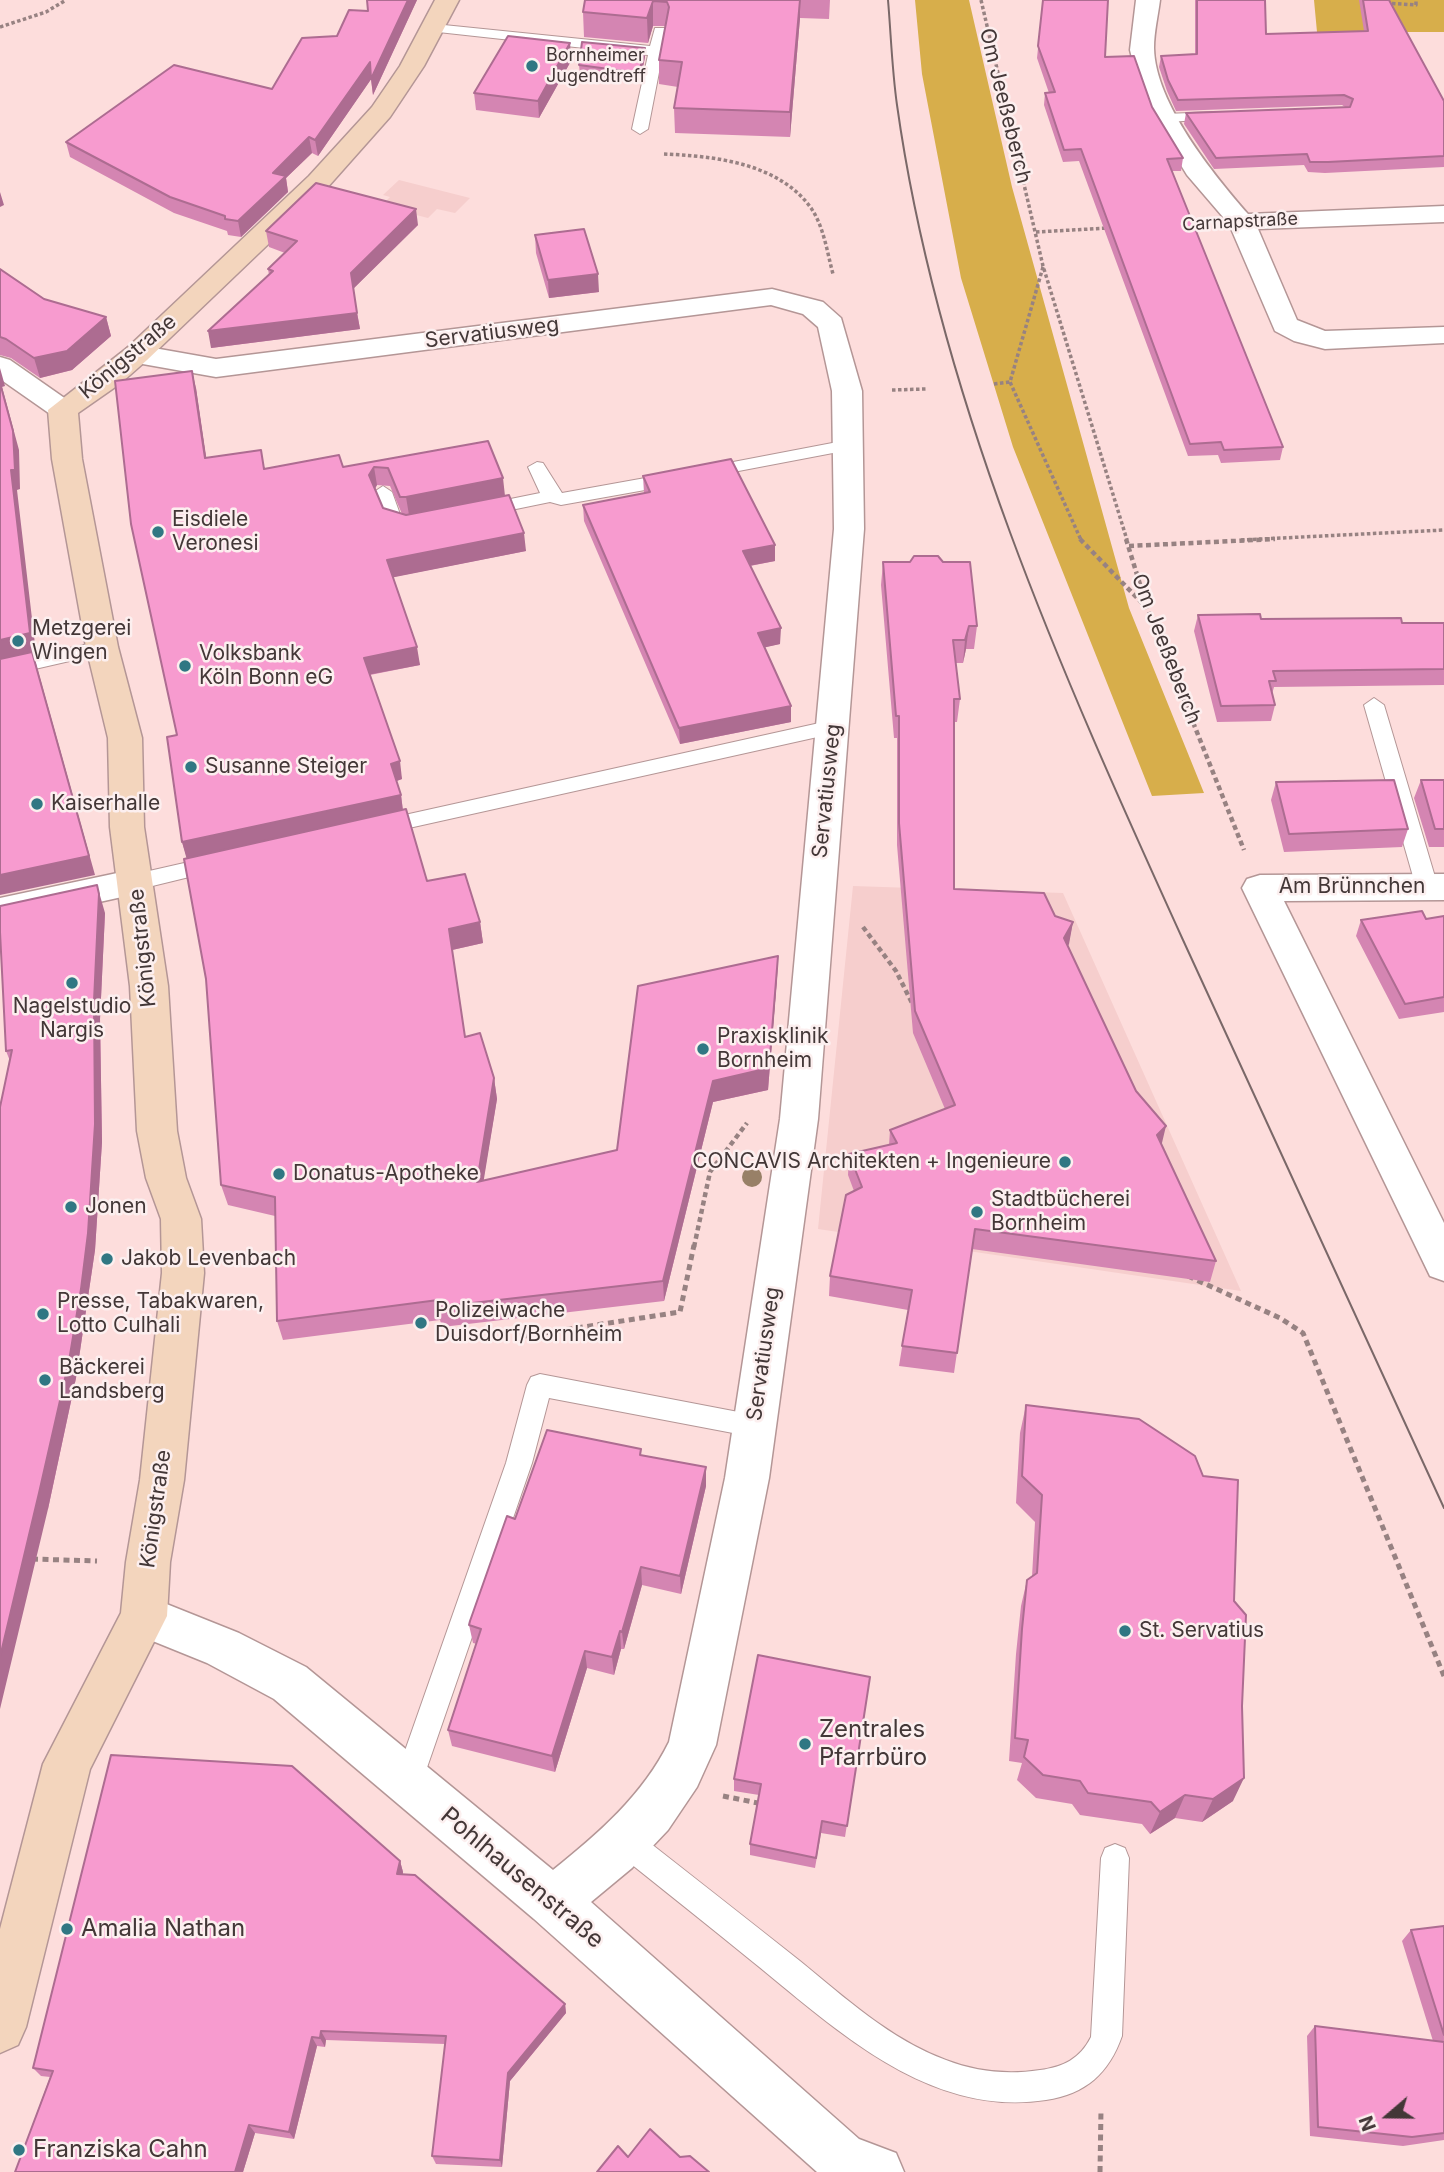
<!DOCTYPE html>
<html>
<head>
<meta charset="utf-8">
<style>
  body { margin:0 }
  #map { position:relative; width:1444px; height:2172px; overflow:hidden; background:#fddddc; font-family:Inter,sans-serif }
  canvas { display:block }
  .north { position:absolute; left:1353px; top:2081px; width:70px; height:70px; -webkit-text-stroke:5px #fcefef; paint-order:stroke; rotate:250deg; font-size:19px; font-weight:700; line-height:28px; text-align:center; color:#433737 }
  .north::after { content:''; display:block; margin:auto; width:24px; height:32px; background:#433737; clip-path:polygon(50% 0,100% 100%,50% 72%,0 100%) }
</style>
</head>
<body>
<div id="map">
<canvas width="1444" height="2172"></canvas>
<div class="north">N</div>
</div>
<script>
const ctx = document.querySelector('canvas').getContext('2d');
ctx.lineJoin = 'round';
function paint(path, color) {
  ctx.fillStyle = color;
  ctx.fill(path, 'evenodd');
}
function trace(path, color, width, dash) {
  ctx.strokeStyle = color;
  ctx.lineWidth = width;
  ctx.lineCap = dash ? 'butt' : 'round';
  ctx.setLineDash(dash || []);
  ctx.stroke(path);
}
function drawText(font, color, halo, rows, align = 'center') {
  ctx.font = font + ' Inter,sans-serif';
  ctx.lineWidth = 5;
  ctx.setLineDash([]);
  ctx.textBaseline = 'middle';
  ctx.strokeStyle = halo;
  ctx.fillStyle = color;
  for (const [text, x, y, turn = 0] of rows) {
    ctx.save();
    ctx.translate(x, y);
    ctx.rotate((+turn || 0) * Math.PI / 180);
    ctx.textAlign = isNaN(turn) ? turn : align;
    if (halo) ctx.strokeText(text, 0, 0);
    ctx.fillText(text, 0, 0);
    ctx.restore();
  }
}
const built = new Path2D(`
  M399,180l71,18 -15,15 -18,-4 -9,9 -47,-12 9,-9 -7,-2z
  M853,886l210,7 178,398 -423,-62z`);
const green = new Path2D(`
  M915,0h54l43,187 117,421 75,185 -52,3 -139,-349 -52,-169 -39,-204z
  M1314,0h130v32h-127z`);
const pathFar2 = new Path2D(`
  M981,0l62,266 84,274
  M1386,3l30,2v-5
  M0,27l46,-15 20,-12
  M664,154c50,2 115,9 147,54 13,19 16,44 22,66
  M1036,232l72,-4
  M1043,267l-33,115 71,158
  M994,384l16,-2
  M892,390l34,-1
  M1241,540l203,-10`);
const pathFar1 = new Path2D(`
  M1080,539l64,66
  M1126,539l21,68 97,243
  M1129,546l146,-7
  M863,927l33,44 17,34
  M694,1247l16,-75 37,-49`);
const path = new Path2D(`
  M1188,1276l92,42 23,15 141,343
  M525,1336l155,-24 14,-67
  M32,1559l65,2
  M723,1796l40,8
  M1100,2172l1,-62`);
const lane = new Path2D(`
  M434,24l216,22 5,-18h10l2,3 -19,98 -8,5 -8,-5 16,-74 -219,-24v-6z
  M1216,112l7,4 -2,3 -56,3 -7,-4 7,-4z
  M848,440l6,1 3,4 -3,4 -147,28 -9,-5 9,-5z
  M537,462l6,1 19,30 111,-20 9,6 -9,6 -112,20 -11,-3 -68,14 -6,-2 -3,-4 3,-4 64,-13 -12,-26z
  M383,486l9,6 9,25 16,3 3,4 -3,4 -29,-3 -14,-33z
  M102,641l7,1 3,5 -3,5 -109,25v-14z
  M1374,698l10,7 54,182 -4,5h-14l-4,-5 -52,-182z
  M833,720l7,2 3,5 -3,5 -458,102 -7,-2 -3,-5 3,-5 7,-2z
  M215,856l7,3 3,5 -3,5 -86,21 -7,-3 -4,-5 4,-5 7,-3z
  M540,1374l214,41 9,3 4,8 -4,8 -9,3 -205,-39 -17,65 -110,319 -4,10 -10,4 -10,-4 -4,-10 112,-319 21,-78 4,-8z
  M626,1828l10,4c55,43 110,86 164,129 44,36 91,79 146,99 31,12 61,15 94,10 23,-3 40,-11 51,-33l10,-179 4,-10 10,-4 10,4 4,10 -7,178c-13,37 -36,58 -76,64 -117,18 -209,-70 -293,-138 -45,-37 -91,-73 -137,-110l-4,-10 4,-10z`);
const street = new Path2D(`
  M1136,0h24c-2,16 -6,32 -6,48 1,55 59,126 94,166l196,-8v16l-186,7 39,91 28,11 119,-4v16l-119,6 -31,-8 -19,-10 -46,-107 -42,-49 -35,-57 -12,-28 -10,-40z
  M772,289l51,13 18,16 21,73 2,138 -46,590 -49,359 -53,267 -19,42 -29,43 -36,38 -41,34 268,237 37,14 8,19h-87l-283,-253 -260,-220 -67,-36 -79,-32 -7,-15 7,-15 16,-6 95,38 67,34 247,203c45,-36 90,-75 116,-128l56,-264 55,-359 54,-590 -2,-138 -14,-64 -15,-13 -32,-9 -555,72 -79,-14 -10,-3 -4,-6 4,-6 10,-3 79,14z
  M0,357l10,3 63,44 5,6 -5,6 -10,3 -10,-3 -53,-37z
  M136,869l13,4 5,9 -5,9 -149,33v-26z
  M1444,874v26l-160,1 160,322v58l-14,-5 -188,-388 5,-9 13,-4z`);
const secondary = new Path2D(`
  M435,0h24l-35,66 -34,51 -63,71 -180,172 -26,23 -43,30 4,46 36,188 24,91 2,89 24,159 9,145 9,47 15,41 3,54 -20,207 -14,82 -3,54 -77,153 -64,258 -8,18 -18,8v-124l43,-165 78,-151 5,-51 14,-82 22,-207 -1,-54 -15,-41 -9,-47 -7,-145 -20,-159 -2,-89 -22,-91 -34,-188 -4,-49 79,-62 182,-172 63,-69 28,-41z`);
const tram = new Path2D(`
  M888,0c3,35 4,70 9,105 41,292 165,569 286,835 86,189 174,378 261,568`);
const trees = [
  [752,1177]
];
const wall = new Path2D(`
  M367,0h50l-44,95 -2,-16 -53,77 -6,-3 -26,25 2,14 -47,45 -13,-2 -1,-4 -53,-18 -104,-56 -4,-15 206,-53 96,-78z
  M585,0h245l-1,19 -29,-1 -10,119 -115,-4 -1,-25 4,-21 -19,-3v-24l6,-34h-12l-5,17 -64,-6 -1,-25z
  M1043,0l62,57 47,50 31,51 -2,13h-9l111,276 -3,13 -59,3 -3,-8 -30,1 -109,-295 -16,1 -19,-57 1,-12h4l-12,-35z
  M1195,0h70l1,34 98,-3 -5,-31h30l55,101v66l-119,6 -17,-1 -4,-7 -90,4 -30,-45 2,-11 159,-6 -3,-2 -166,6 -9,-20 -8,-24 2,-11 34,-2z
  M570,43l1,18 -32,57 -63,-8 -2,-17z
  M645,48v9l-5,25 -60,-8 -1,-9z
  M418,225l-65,64 7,40 -149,19 58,-73 -1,-6 17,-16 -16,-6 -3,-16z
  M535,235l64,57 -50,6 -13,-45z
  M0,269l44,30 62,18 5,19 -39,34 -32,8 -29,-20 -11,-3z
  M196,388l10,70 59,11 78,-2 145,-26 16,54 22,56 -133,26 27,88 -50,10 32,104 -6,2 5,14 2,15 24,71 53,41 3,21 -31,7 13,87 29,41 3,21 -14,82 134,-31 161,-194 -1,22 -9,112 -55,12 -49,199 -222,26 -2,-7 -157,20 -6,-19 -2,-105 -47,-11 -7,-20 -15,-206 -19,-121 -5,-16 -5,-107zM377,485l13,1 12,28 -19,-6 -8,-19z
  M643,476l132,85 -25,5 30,78 -15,3 26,75 -111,22 -96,-223 -1,-16 61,-12z
  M883,562l94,64 -3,23h-8l-3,14h-8l5,36 -3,23h-3v167l119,33 -5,24 148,315 -6,21 -238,-33 -18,124 -55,-7 9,-56 -79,-14 1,-20 24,-85 -6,-16 1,-21 40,-9 1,-15 55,-21 -32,-76 -16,-188v-107h-3l-13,-153z
  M1198,615l63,4 141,4h42v62l-170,2 -2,7 3,11 -4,16 -54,1 -23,-91z
  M1421,780h23v67h-15l-15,-49z
  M1276,782l132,47 -6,18 -118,5 -13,-52z
  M105,913l-5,106 2,123 -7,108 -19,128 -28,131 -38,-448 -4,-10z
  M1444,916v96l-45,7 -43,-83 5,-16 65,-1z
  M1026,1405l208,196 -1,200 -31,21 -27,-4 -25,16 -8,-10 -62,-9 -8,-11 -36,-6 -19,-18 5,-17 -13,-2 7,-107 5,-48 6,-26 5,-3 3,-55 -19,-19 4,-70z
  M641,1455l65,31 -25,108 -39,-9 -18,64h-3l-7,26 -27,-7 -32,104 -103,-26 -4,-16 29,-86 -4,-1 -4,-18 46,-106z
  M870,1677l-25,160 -24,-4 -6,35 -65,-13v-11l9,-49 -25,-4v-12z
  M400,1861l3,11v2l162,130 1,9 -56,68 -8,86 -66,-3 -4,-8 13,-112 -119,-4 -1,7 -8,-1 -23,93 -39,-6 -12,39h-228l35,-95 -9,-1 -8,-8z
  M1444,1926v214l-41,6 -93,-10 -3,-100 8,-10 118,15 -31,-100 9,-11z`);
const shadedWall = new Path2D(`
  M408,0h9l-44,95 -2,-16 1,-1 -54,78 -3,-16z
  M800,0v18l-10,119v-25z
  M653,1v25l-5,17 -1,-25z
  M570,43l1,18 -32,57 -1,-17z
  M645,48v9l-5,25 -1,-9z
  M309,137l3,16 -26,25 2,14 -47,45 -3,-16 35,-48z
  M0,192l4,13 -4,2z
  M416,209l2,16 -65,64 -2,-16z
  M598,274l1,18 -50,6 -1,-18z
  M357,313l3,16 -149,19 -3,-17z
  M106,317l5,19 -39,34 -32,8 -6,-20z
  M0,368l5,18 -3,1 17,63 1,39 -3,1 19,163h-3l62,222 -95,20v-255l11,-170 -11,-87z
  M192,371l4,17 13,88 -4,-18z
  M374,467l3,18 -5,8 -3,-18z
  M503,478l2,18 -96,19 -3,-18z
  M524,533l2,18 -136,27 -3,-18z
  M775,545v16l-32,6v-16z
  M969,626l-3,23 -3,14 2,-23z
  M781,628l-1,16 -22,5v-16z
  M417,647l3,18 -53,10 -3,-17z
  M791,706v16l-111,22 -1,-16z
  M400,761l2,18 -8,3 -3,-18z
  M401,795l2,17 -216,48 -5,-18z
  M97,885l8,28 -5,106 2,123 -7,108 -19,128 -28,131 -48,200v-52l94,-656z
  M480,922l3,21 -31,7 -3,-21z
  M1073,922l-4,22 -9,16 4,-22z
  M778,956l-1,22 -9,112 -55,12 -49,199 -1,-20 50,-200z
  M494,1078l3,21 -17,104 -3,-21z
  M1166,1126l-5,21 -4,-12z
  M706,1467v19l-25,108 -1,-18z
  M641,1567l1,18 -18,64 -2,-17z
  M620,1631l1,18 -7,26 -2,-18z
  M585,1651l2,17 -32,104 -3,-16z
  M1244,1778l-11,23 -31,21 11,-23z
  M1185,1795l-10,23 -25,16 10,-22z
  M400,1861l3,11 -2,12 -4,-10z
  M565,2004l1,9 -56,68 -8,86 -2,-7 8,-87z
  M321,2031l5,9 -1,7 -5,-9z
  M312,2037l5,9 -23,93 -5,-7z
  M249,2125l6,8 -12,39h-8z`);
const building = new Path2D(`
  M367,0h41l-37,79 -1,-17 -55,78 -6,-3 -36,36 13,3 -48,45 -13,-2v-3l-55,-19 -104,-55 108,-77 98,24 30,-51 35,-2 12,-26 19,1z
  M585,0h215l-10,112 -116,-4 8,-46 -23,-2 10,-53 -2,-5 -14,-1 -6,17 -64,-6z
  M1043,0h65l-3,57 29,-1 18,51 31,51 -16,1 116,288 -59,3 -3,-8 -31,2 -109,-295 -17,1 -19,-57 10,-1 -17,-46z
  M1197,0h68l1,34 102,-3 -5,-31h26l55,101v55l-116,6h-18l-3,-8 -91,4 -30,-45 164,-6 3,-8 -9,-4 -166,5 -10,-20 -7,-24 36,-2z
  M508,36l62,7 -32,58 -64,-8z
  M582,42l63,6 -6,25 -60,-8z
  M316,183l100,26 -65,64 6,40 -149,18 65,-60 -5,-2 29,-28 -31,-10z
  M584,229l14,45 -50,6 -13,-45z
  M0,269l44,30 62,18 -39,34 -33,7 -28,-19 -6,-2z
  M192,371l13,87 56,-8 3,19 75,-14 4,12 145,-26 15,37 -97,19h-6l-12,-29 -14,-1 -5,8 14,33 23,7 103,-20 15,38 -137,27 30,87 -53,11 36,103 -9,3 10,31 -219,47 -15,-105 10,-2 -46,-211 -16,-143z
  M0,383l13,48 2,39h-4l19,163 -30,7z
  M731,459l44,86 -32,6 38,77 -23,5 33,73 -112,22 -96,-223 67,-13 -7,-16z
  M914,556h24l5,6h27l7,64h-8l-4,14h-12l7,59h-6v190l90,4 11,23 18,6 -9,16 72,153 30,35 -9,9 59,126 -241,-32 -18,124 -55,-7 10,-56 -82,-14 16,-81 16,-8 -13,-33 48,-11 -7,-13 65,-25 -40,-94 -16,-188v-107h-3l-13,-154h27z
  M1260,614l1,5 140,-1 1,5h42v46l-171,2 3,10h-7l6,24 -54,1 -23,-91z
  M32,652l57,204 -89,19v-216z
  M1394,780l14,49 -119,5 -13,-52z
  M1421,780h23v49h-9z
  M406,809l21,72 38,-7 15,48 -31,7 16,108 15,-4 14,45 -17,104 140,-32 21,-164 140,-30 -9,112 -56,13 -50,200 -225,26v-7l-161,21 -2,-124 -54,-12 -15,-206 -22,-120z
  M97,885l2,9 -5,107 1,123 -7,109 -7,56 -12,72 -30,132 -39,164v-550l12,-57 -6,1 -6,-119v-26z
  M1422,911l4,8 18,-3v81l-39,7 -44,-84z
  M1026,1405l113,14 56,37 8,20 35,4 -4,121 12,14 -4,91 2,72 -31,21 -28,-4 -25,17 -9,-10 -63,-9 -8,-12 -37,-6 -19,-18 4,-17 -13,-2 7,-109 5,-49 10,-7 5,-78 -20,-19z
  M547,1430l94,19 -1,6 66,12 -26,109 -39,-9 -19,65 -2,-1 -8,26 -27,-6 -33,105 -104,-26 33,-101 -12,-4 1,-4 37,-105 8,3z
  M758,1655l112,22 -23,149 -25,-5 -6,37 -66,-14 11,-60 -27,-5z
  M111,1755l181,11 108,95 -3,13 18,1 150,129 -57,69 -8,87 -68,-4 14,-120 -125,-5 -1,7 -8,-1 -23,95 -40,-7 -14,47h-220l38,-101 -20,-3z
  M1444,1926v109l-33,-105z
  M1315,2026l129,16v91l-32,4 -94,-10z
  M650,2129l30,28 10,-1 19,16h-112l21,-26 10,11z`);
const markers = [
  [532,66,7,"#307783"],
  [158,532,7,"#307783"],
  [18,641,7,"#307783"],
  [185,666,7,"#307783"],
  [191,767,7,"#307783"],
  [37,804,7,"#307783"],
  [72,983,7,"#307783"],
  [703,1049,7,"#307783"],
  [1065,1162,7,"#307783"],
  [279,1174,7,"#307783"],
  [71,1207,7,"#307783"],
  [977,1212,7,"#307783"],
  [107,1259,7,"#307783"],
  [43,1314,7,"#307783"],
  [421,1323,7,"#307783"],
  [45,1380,7,"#307783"],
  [1125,1631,7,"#307783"],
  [805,1744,7,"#307783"],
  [67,1929,7,"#307783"],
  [19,2150,7,"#307783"]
];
const farPoinames = [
  ["Bornheimer",546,56],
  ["Jugendtreff",546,77]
];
const farStreetnames = [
  ["Carnapstraße",1240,222,-3]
];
const streetNames = [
  ["Om Jeeßeberch",1005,106,76],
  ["Servatiusweg",492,333,-7],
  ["Königstraße",128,357,-40],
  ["Om Jeeßeberch",1166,649,69],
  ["Servatiusweg",827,791,-84],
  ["Am Brünnchen",1352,887],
  ["Königstraße",143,948,-96],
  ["Servatiusweg",764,1354,-82],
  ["Königstraße",156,1509,-82]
];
const poiNames = [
  ["Eisdiele",172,520],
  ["Veronesi",172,544],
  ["Metzgerei",32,629],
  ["Wingen",32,653],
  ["Volksbank",199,654],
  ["Köln Bonn eG",199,678],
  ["Susanne Steiger",205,767],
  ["Kaiserhalle",51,804],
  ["Nagelstudio",72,1007,"center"],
  ["Nargis",72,1031,"center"],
  ["Praxisklinik",717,1037],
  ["Bornheim",717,1061],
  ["CONCAVIS Architekten + Ingenieure",1051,1162,"right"],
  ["Donatus-Apotheke",293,1174],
  ["Stadtbücherei",991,1200],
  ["Bornheim",991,1224],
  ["Jonen",85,1207],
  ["Jakob Levenbach",121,1259],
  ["Presse, Tabakwaren,",57,1302],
  ["Lotto Culhali",57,1326],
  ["Polizeiwache",435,1311],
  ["Duisdorf/Bornheim",435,1335],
  ["Bäckerei",59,1368],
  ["Landsberg",59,1392],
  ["St. Servatius",1139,1631]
];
const nearPoinames = [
  ["Zentrales",819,1730],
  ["Pfarrbüro",819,1758],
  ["Amalia Nathan",81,1929],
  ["Franziska Cahn",33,2150]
];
const nearStreetnames = [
  ["Pohlhausenstraße",522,1878,40]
];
paint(built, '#f6cecd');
paint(green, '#d7ae4b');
trace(lane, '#b49696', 2);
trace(street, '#b49696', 3);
trace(secondary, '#b49696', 3);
trace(pathFar2, '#978282', 3.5, [3.5, 2.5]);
trace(pathFar1, '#978282', 4.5, [5, 3.5]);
trace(path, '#978282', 5, [6, 4.5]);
paint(lane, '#fff');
paint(street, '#fff');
paint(secondary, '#f3d5bd');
trace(tram, '#7a6868', 2);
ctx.fillStyle = '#988067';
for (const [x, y] of trees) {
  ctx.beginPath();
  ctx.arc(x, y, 10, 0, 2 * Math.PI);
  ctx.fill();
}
paint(wall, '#d485b2');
paint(shadedWall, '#ad6c91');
paint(building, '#f79bcf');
trace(building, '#ad6c91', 2);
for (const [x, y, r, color] of markers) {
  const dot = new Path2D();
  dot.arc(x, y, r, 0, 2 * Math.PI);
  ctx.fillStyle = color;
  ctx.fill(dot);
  trace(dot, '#fcefef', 2.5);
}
drawText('18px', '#433737', '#fcefef', farPoinames, 'left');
drawText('18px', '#433737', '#fcefef', farStreetnames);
drawText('21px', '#433737', '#fcefef', streetNames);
drawText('21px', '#433737', '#fcefef', poiNames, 'left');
drawText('24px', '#433737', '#fcefef', nearPoinames, 'left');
drawText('24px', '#433737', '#fcefef', nearStreetnames);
</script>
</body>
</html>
